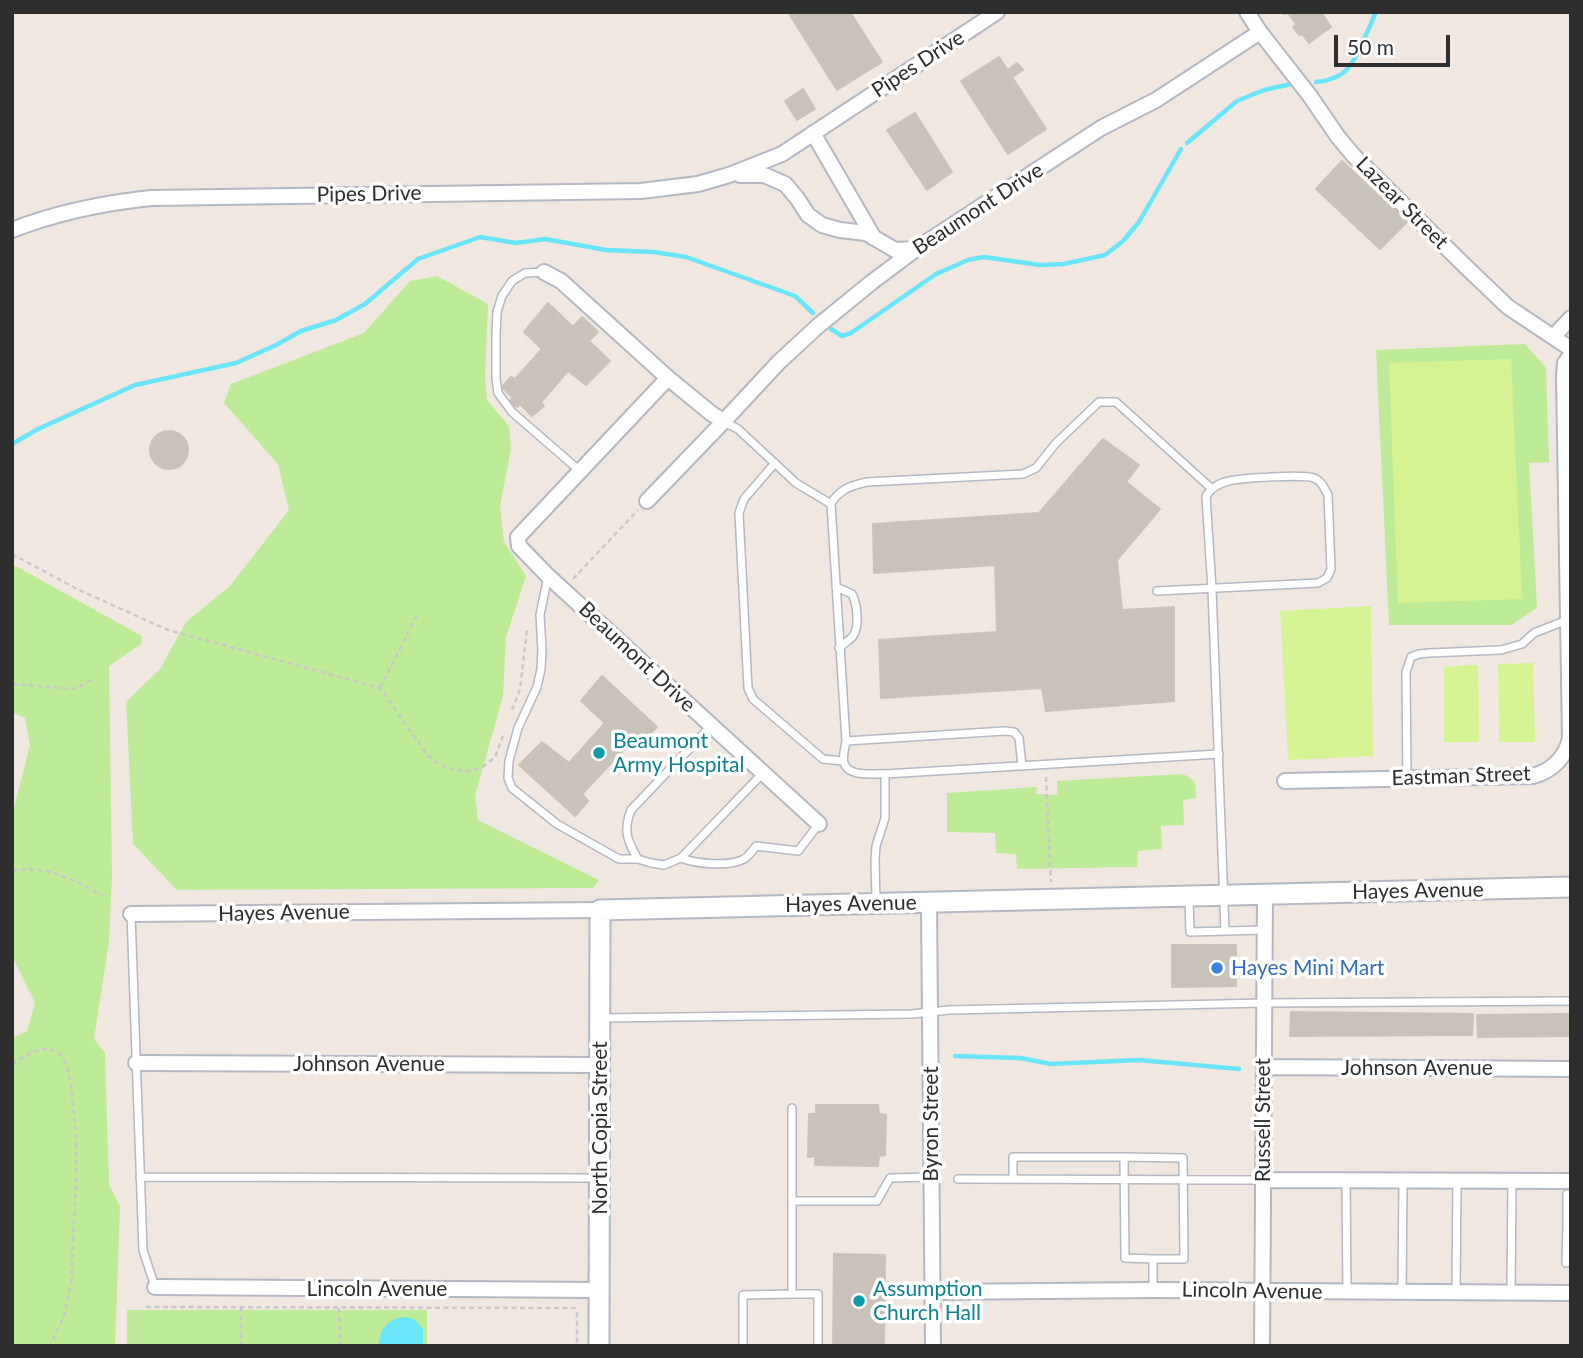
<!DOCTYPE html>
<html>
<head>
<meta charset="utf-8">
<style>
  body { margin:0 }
  #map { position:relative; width:1583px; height:1358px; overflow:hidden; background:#f0e7e0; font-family:Lato,sans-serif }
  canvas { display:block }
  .frame { position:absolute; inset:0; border:14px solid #2e2e2e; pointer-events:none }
  .scale { position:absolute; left:1334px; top:35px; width:116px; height:32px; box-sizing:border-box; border:4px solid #2e2e2e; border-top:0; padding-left:9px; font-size:21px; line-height:24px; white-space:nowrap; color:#2e2e2e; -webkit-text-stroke:5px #fff; paint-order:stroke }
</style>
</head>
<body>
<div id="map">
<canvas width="1583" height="1358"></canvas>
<div class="frame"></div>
<div class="scale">50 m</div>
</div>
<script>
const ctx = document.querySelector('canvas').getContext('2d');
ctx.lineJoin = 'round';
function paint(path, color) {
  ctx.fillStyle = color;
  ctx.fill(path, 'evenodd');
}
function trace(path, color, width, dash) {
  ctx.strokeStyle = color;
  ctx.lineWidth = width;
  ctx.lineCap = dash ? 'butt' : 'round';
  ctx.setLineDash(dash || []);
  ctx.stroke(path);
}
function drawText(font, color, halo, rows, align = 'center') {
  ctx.font = font + ' Lato,sans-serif';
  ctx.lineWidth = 7;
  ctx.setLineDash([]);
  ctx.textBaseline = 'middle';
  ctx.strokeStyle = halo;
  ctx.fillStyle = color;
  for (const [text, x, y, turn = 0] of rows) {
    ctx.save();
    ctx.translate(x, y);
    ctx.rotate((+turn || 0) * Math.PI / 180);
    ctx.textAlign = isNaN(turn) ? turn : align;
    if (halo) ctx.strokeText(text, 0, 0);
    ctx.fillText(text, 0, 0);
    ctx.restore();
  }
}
const green = new Path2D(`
  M437,276l51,28 -3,73 2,23 22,26 2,23 -11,57 4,36 22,34 -20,61 -3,59 -28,100 3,24 121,60 -6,8 -416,2 -44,-46 -7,-142 34,-33 26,-47 44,-36 59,-76 -11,-46 -54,-61 7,-19 133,-51 46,-52z
  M1525,344l21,24 3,94 -20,1 8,145 -26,17h-122l-13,-275z
  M12,564l130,72 -1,8 -32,22 3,210 -3,65 -15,98 11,14 4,132 11,21 -5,140h-103v-308l15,-7 8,-28 -23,-47v-140l18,-71 -5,-27 -13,-6z
  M1183,774c14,7 13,10 13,24l-13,2 1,25 -23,1 1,23 -24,2 -1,16 -120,2 -1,-15 -20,-1 -1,-20 -48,-1v-39l90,-6 -1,7 21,1v-14z
  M127,1310h300v36h-300z`);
const pitch = new Path2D(`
  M1511,359l11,240 -124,4 -9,-240z
  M1371,606l2,150 -85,4 -8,-149z
  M1533,663l2,79h-36l-1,-78z
  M1478,665l1,77h-35v-75z`);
const water = new Path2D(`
  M404,1317l10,2 9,10v17h-45c3,-18 8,-26 26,-29z`);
const stream = new Path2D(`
  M1316,82c10,-1 19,-3 27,-9 12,-8 26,-46 33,-61
  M1187,143l50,-42 27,-11 27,-6
  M831,329l11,7 9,-3 85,-59 32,-14 16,-3 56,8 24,-1 41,-9 18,-14 16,-19 42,-73
  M12,444l26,-15 97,-44 101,-22 40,-18 25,-14 35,-11 29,-16 53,-45 62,-22 36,6 29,-4 61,11 48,2 32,5 109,39 18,17
  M955,1056l65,2 31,6 88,-4 100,9`);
const building = new Path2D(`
  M788,12h62l32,50 -45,28z
  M1283,12h38l10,15 -22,16 -7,-9 -3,1 -6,-8 4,-2 -9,-12 -4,1z
  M999,57l47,72 -38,25 -47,-73z
  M1017,63l6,7 -9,6 -5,-7z
  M803,89l12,20 -18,11 -12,-19z
  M915,113l37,59 -25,18 -40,-60z
  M1342,161l65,61 -27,27 -64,-60z
  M548,303l25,24 9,-10 16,15 -9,9 21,20 -24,24 -18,-14 -27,31 3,4 -12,10 -12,-12 -3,3 -7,-6 3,-3 -11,-11 9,-10 4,2 27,-30 -18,-17z
  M150 450a19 19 0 1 1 38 0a19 19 0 1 1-38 0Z
  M1103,439l36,26 -13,17 34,27 -43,51 5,50 52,-3v94l-128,10 -4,-23 -161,10 -2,-58 118,-8 -2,-67 -121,8 -1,-49 166,-11z
  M602,676l55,51 -17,16 -5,-5 -53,56 6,7 -13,15 -56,-51 23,-23 27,21 36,-40 -24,-22z
  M1172,945h64v41l-64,1z
  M1291,1012l182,2 -1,21 -182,1z
  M1569,1014v22l-91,1 -1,-22z
  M816,1105h62l1,9 7,1 -1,40 -6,1 -1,10 -63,-1v-9l-7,1 1,-43h7z
  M834,1254l51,1 -1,91h-51z`);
const path = new Path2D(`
  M12,554l67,36 89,40 212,58 48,68 12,9 15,5 16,1 13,-5 11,-9 9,-24
  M573,579l65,-69
  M12,684l60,5 9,-3 13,-8
  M380,688l38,-75
  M512,710l8,-21 7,-59 2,-2
  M1046,777l5,105
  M12,871c35,-7 61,9 91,25
  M12,1064l13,-8 15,-7h11l9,5 6,10 5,19 5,53v45l-5,103 -7,32 -14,30
  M146,1307l429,1 2,6v32
  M339,1308l1,38
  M241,1346v-38`);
const lane = new Path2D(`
  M544,272l-19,1 -13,8 -10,15 -5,16 -1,23v43l2,15 14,19 68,59
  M724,422l14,7 58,54 35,21 15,237c-1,7 -4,16 -2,22 5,15 30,10 41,11v44l-9,28 -1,14 1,41
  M775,463l-31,36 -5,14 9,175 5,11 70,60 20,2
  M830,504c11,-15 19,-18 37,-22l156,-8 13,-6 20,-25 43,-41h17l95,86
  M548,576l-8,39 2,35 -1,19 -4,18 -19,41 -9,33 -1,17 4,10 45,36 62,35h19l13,4 13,2 17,-7 82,-85
  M836,587l16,7c5,10 8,32 1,42 -3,4 -10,8 -14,12
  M1157,591l161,-8 9,-5 4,-9 -3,-74c-4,-7 -6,-14 -14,-17 -11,-4 -72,0 -85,3 -10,2 -18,7 -23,15l6,93 13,342
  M846,741l159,-10 9,1 5,6 3,28
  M885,774l334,-20
  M1407,778l-1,-106 5,-15 8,-3 10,-1 72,-3 21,-6 12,-11 33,-13
  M681,858c16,6 48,9 63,1 5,-3 9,-9 12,-13l42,5 21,-27
  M638,859c-11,-18 -15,-29 -7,-49l80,-84
  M1189,899l1,33 74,-2
  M131,914l12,336 12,37
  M601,1018l311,-4 37,-4 315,-7 307,-2
  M792,1108v93
  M140,1177l458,1
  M958,1179l305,1
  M1013,1179v-22h111
  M1346,1180l1,112
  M1567,1226v-32
  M1566,1263l1,-37h4
  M1153,1290v-31h31l-1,-101 -59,-1 1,101 28,1
  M1402,1292l1,-111
  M1456,1292l1,-111
  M1511,1292l1,-111
  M792,1294h26v52
  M743,1346v-51l49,-1v-93h85l13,-23 41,-1`);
const street = new Path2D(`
  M1247,12l13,20 50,64 28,41 16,19 109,108 45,43 63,42
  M813,133l61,105
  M740,175h24l21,9 12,14 11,17 14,10 18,5 26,3 29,17 21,-1
  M12,230c46,-18 91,-27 139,-32l490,-7 57,-7 31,-9 53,-21 215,-142
  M544,272l17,9 107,97 44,36 12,7 55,-59 39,-36 54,-44 44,-33 185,-121 55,-28 104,-68
  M1553,337l18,-19
  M668,378l-150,159 1,9 29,30 271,248
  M647,501l77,-80
  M1285,781l248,-5c19,-5 33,-19 37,-38l-6,-362 1,-13 6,-8
  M929,902l4,444
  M131,914l469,-4
  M136,1063l465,2
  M1264,1067l307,2
  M1263,1180l308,1
  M155,1287l444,3
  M934,1292l219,-2 418,3
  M1262,1346l3,-451`);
const secondary = new Path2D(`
  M599,1346l1,-436 971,-23`);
const markers = [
  [599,753,7,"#0f9aa8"],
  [1217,968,7,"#3f7fe0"],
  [859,1301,7,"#0f9aa8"]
];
const streetNames = [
  ["Pipes Drive",918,64,-33],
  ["Pipes Drive",369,194,-1],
  ["Lazear Street",1402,203,45],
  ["Beaumont Drive",978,209,-33],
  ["Beaumont Drive",637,657,43],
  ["Eastman Street",1461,776,-2],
  ["Hayes Avenue",1418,891,-1],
  ["Hayes Avenue",851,904,-1],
  ["Hayes Avenue",284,913,-1],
  ["Johnson Avenue",369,1064],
  ["Johnson Avenue",1417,1068],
  ["Russell Street",1263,1120,-90],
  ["Byron Street",931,1124,-90],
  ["North Copia Street",600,1128,-90],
  ["Lincoln Avenue",377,1289],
  ["Lincoln Avenue",1252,1291,1]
];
const cultureNames = [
  ["Beaumont",613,741],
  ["Army Hospital",613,765],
  ["Assumption",873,1289],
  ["Church Hall",873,1313]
];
const shopNames = [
  ["Hayes Mini Mart",1231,968]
];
paint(green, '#beeb98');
paint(pitch, '#d6f393');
paint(water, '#6ae5fa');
trace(stream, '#6ae5fa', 4.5);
paint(building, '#c8c2bb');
trace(building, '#ccc3b8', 2);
trace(lane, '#b3b8c2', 10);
trace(street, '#b3b8c2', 18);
trace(secondary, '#b3b8c2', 23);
trace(path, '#c9c9c9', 2.5, [5, 3.5]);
trace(lane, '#fff', 7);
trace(street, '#fff', 14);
trace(secondary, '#fff', 19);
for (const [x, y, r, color] of markers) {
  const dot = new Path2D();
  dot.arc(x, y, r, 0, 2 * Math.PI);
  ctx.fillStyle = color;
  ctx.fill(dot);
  trace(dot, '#fff', 2.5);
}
drawText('21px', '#2e2e2e', '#fff', streetNames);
drawText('21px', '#0d838f', '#fff', cultureNames, 'left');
drawText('21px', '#366cbe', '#fff', shopNames, 'left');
</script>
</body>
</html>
